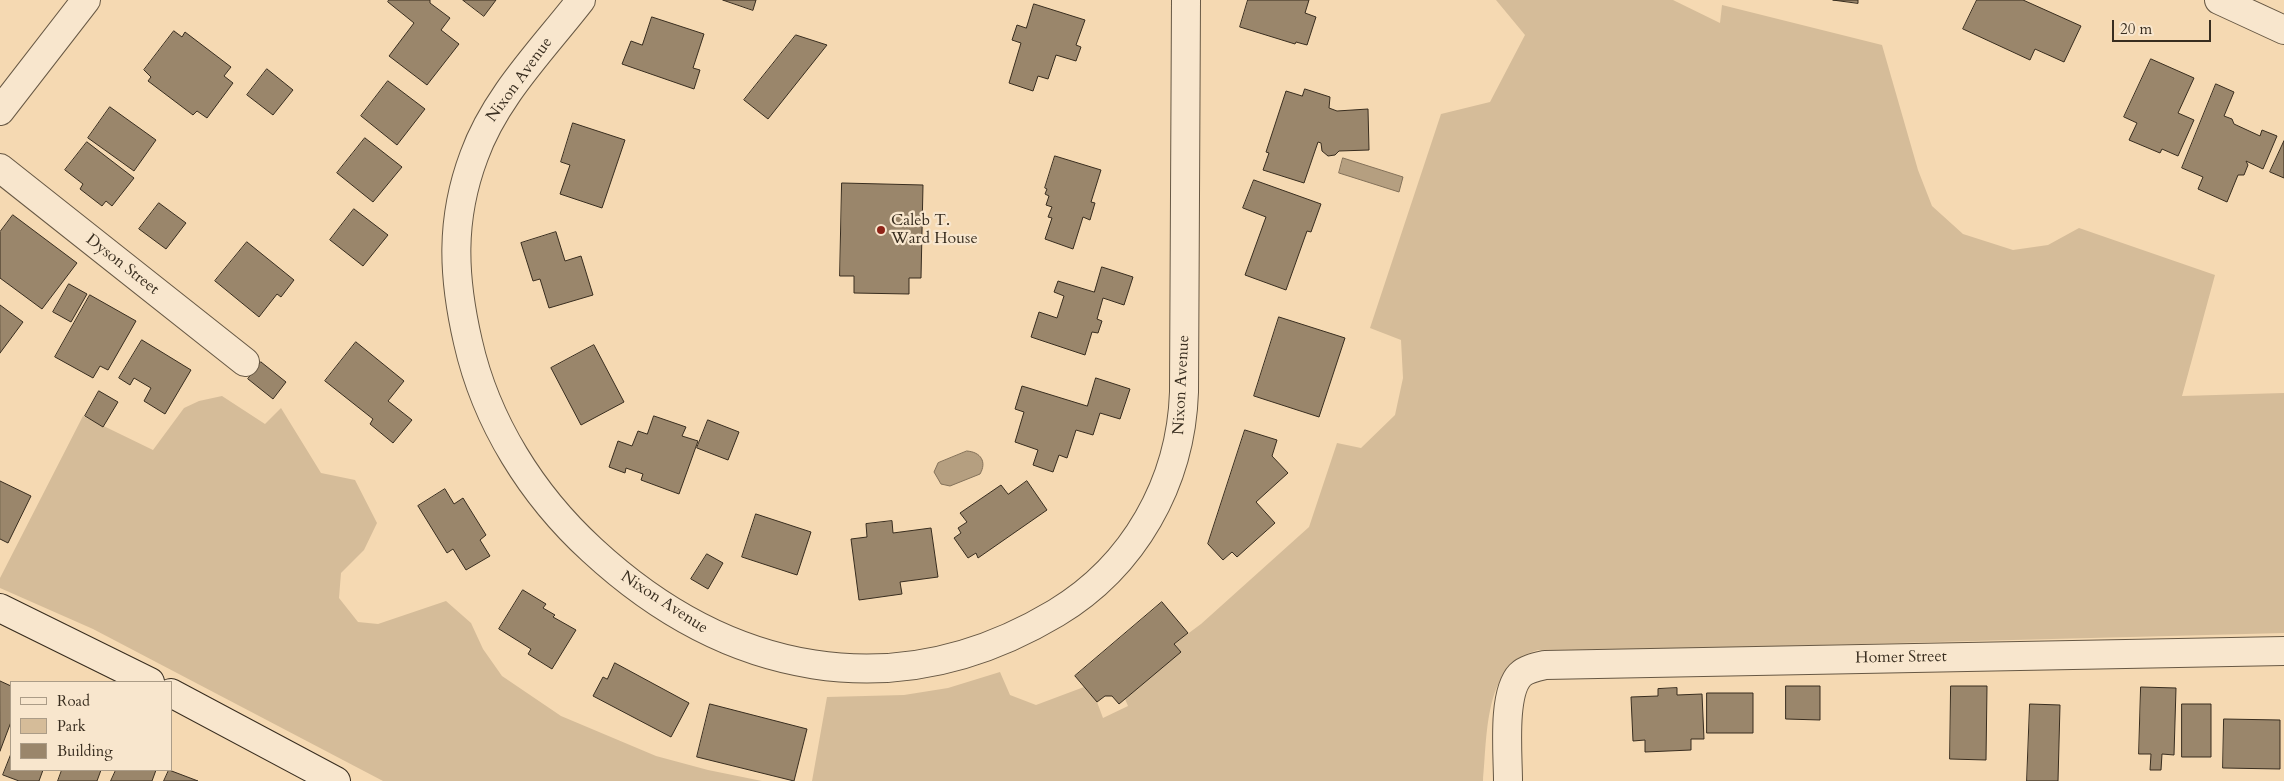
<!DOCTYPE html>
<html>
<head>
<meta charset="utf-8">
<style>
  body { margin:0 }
  #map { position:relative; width:2284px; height:781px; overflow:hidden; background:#f5d9b2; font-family:Cardo,serif }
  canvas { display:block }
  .legend { position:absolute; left:10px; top:681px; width:162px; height:90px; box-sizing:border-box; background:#f8e6cd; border:1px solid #ab9c87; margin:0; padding:6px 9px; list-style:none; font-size:15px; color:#382d1f }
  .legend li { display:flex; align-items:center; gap:10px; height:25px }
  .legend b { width:25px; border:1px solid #ab9c87 }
  .scale { position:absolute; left:2112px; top:20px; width:99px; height:22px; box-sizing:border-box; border:2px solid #382d1f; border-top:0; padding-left:6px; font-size:15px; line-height:18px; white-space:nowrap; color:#382d1f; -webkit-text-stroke:4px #f8e6cd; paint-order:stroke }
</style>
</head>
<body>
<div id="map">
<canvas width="2284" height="781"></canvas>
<ul class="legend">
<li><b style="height:6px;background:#f8e6cd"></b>Road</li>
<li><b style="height:14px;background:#d5bc99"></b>Park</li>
<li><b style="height:14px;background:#9a866b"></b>Building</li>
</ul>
<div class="scale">20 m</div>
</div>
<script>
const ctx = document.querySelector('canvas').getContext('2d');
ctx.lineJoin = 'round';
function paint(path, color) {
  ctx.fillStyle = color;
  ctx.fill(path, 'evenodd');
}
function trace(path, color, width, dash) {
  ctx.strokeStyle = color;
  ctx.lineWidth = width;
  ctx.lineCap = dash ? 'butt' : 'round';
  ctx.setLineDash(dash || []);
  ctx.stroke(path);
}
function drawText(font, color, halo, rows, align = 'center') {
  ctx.font = font + ' Cardo,serif';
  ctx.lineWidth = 4.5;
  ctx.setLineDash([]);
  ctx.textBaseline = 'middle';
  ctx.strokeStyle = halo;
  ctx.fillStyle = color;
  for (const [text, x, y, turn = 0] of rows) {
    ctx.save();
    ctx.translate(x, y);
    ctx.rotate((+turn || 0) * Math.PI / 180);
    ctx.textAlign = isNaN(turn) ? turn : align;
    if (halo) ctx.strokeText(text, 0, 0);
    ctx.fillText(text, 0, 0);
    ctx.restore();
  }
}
const green = new Path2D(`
  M1496,0h177l47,23 2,-18 160,40 36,125 14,36 31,28 50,16 35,-5 31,-17 136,47 -33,121 102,-3v240l-618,16 -128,1c-6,2 -13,4 -18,7 -36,24 -33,86 -37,124h-671l15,-84 77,-2 44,-7 52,-16 10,23 26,10 48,-18 13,15 6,16 25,-12 -3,-7 49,-55 27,-20 108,-97 28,-84 24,5 34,-33 8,-37 -2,-38 -31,-12 71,-214 49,-12 35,-67z
  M222,396l43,28 16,-16 40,65 34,7 22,43 -13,27 -23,23 -2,25 19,24 20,2 68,-23 25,22 12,26 19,27 59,40 95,40 52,14 54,11h-379l-290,-152 -93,-41v-10l83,-162 70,34 31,-42 15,-7z`);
const water = new Path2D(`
  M1343,158l60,19 -4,15 -60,-19z
  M967,451c14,1 20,11 13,23l-30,12 -9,-2 -7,-12 4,-9z`);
const building = new Path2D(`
  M389,0h41v3l20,15 -9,12 18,14 -32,41 -38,-29 25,-33 -26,-21z
  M463,0h33l-12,16z
  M723,0h33l-3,10z
  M1248,0h61l-4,13 11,4 -9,28 -11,-3 -1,2 -55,-17z
  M1833,0h25v3z
  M1977,0h46l58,26 -17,36 -29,-13 -5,11 -67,-31z
  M1034,4l51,16 -9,25 5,2 -5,14 -20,-6 -8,24 -10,-3 -5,15 -24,-8 12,-40 -9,-3 5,-15 9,3z
  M652,17l52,17 -11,34 7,2 -6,19 -72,-25 9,-23 11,4z
  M174,31l8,6 3,-5 46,35 -7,9 9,7 -26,35 -10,-7 -4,4 -45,-34 3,-4 -7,-7z
  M796,35l31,10 -59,74 -24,-19z
  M2151,59l43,19 -16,35 16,7 -16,36 -16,-7 -2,4 -31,-13 8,-17 -13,-6z
  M267,69l26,21 -20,25 -26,-20z
  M388,81l37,28 -28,36 -36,-29z
  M2216,84l18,8 -10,24 8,3 2,5 26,12 2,-6 15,6 -14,33 -17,-8 2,4 -4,10h-6l-11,27 -29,-13 5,-12 -21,-9z
  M1305,89l25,8 -1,11 8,3 31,-2 1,41 -30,1 -4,4 -7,1 -6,-5 -1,-8 -3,-1 -14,41 -41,-13 6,-17 -3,-1 20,-61 16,5z
  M110,107l46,33 -22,31 -46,-33z
  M573,123l52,17 -23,68 -42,-14 10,-29 -9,-3z
  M365,138l37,29 -29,35 -36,-29z
  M2284,141v37l-14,-6z
  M87,142l47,36 -22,28 -6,-5 -4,5 -22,-17 3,-5 -18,-14z
  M1055,156l46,14 -10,32 4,1 -5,17 -7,-3 -10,32 -28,-10 7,-21 -4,-1 4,-10 -6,-2 3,-9 -4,-2 2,-5 -2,-1z
  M1254,180l67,24 -10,28 -4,-1 -21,59 -41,-15 21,-58 -23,-9z
  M842,183l81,2 -2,93h-12v16l-55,-1v-17h-14z
  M159,203l27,20 -20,26 -27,-20z
  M354,209l34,26 -25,31 -33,-26z
  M13,215l64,48 -35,46 -42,-31v-46z
  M556,232l9,29 16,-5 12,39 -44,13 -9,-29 -7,2 -12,-38z
  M247,242l47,38 -13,17 -4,-3 -18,23 -44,-36z
  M1102,267l31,10 -9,28 -21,-7 -6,21 5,2 -4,12 -6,-1 -7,23 -54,-18 8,-25 18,6 7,-22 -10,-4 4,-11 36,11z
  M69,284l18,10 -16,28 -18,-10z
  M90,295l46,26 -28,49 -8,-4 -7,12 -38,-21z
  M0,305l23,17 -23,31z
  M1279,317l66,21 -26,79 -65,-21z
  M142,340l49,30 -26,44 -21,-13 7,-13 -17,-10 -4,7 -11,-7z
  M356,342l48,39 -16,20 24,19 -19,23 -23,-19 3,-5 -48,-38z
  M594,345l30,57 -43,23 -30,-57z
  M261,362l25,20 -13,17 -25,-20z
  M1096,378l34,11 -10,30 -20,-6 -7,22 -17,-5 -9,28 -8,-3 -6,17 -20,-7 5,-15 -23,-8 9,-30 -9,-3 7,-23 65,20z
  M99,391l19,11 -15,25 -18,-11z
  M654,416l32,11 -4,9 16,5 -19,53 -38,-14 2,-6 -17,-6 -1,5 -16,-6 9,-26 14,5 6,-15 9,3z
  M708,420l31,12 -11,28 -31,-12z
  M1245,430l32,10 -5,16 16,17 -32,29 19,21 -38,34 -5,-5 -9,8 -15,-16z
  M0,481l31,15 -23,47 -8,-4z
  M1027,481l20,29 -69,48 -2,-5 -8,5 -14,-20 7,-5 -3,-5 9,-6 -7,-9 41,-28 7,9z
  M445,489l9,15 9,-6 23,37 -6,5 10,16 -24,14 -13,-21 -6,4 -29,-47z
  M756,514l55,18 -14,43 -55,-18z
  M892,521l1,12 38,-5 7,49 -38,5 2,12 -43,6 -8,-61 16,-2 -1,-13z
  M707,554l16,9 -15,26 -17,-10z
  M523,590l23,14 -3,4 12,7 -2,2 23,13 -24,39 -24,-15 3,-5 -32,-20z
  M1162,602l26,31 -14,11 7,8 -62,52 -7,-8h-7l-8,6 -22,-26z
  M615,663l74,40 -18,34 -78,-41 10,-19 4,2z
  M0,681l11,5v36l-11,29z
  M1786,686h34v34l-34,-1z
  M1951,686h36l-1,74 -36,-1z
  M2141,687l35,1 -2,67 -12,-1 -1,16h-11l1,-16h-12z
  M1677,688v7l25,-1 2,45h-13v11l-46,2v-12l-12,1 -2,-44 27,-1v-7z
  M1707,693h46v40h-46z
  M710,704l97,25 -13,52 -97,-24z
  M2030,704l30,1 -2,76h-31z
  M2182,704h29v53h-29z
  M2224,719l56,1v49l-57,-1z
  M11,754v16h32l-4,11h-20l-16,-6z
  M62,770h39l-4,11h-39z
  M116,770h40l-4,11h-41z
  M169,770l29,11h-34z`);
const street = new Path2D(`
  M581,0c-38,49 -86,97 -107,156 -24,64 -21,121 -6,186 18,80 64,153 124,208 134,124 302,160 464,63 78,-47 125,-130 128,-221l2,-392
  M2219,0l65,30
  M0,111l86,-111
  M0,168l245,194
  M1508,781c0,-26 -6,-87 12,-106 6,-6 16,-8 25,-10l739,-14`);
const secondary = new Path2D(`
  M0,608l150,74
  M171,693l165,88`);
const markers = [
  [881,230,5,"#8f2418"]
];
const streetNames = [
  ["Nixon Avenue",520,80,-54],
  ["Dyson Street",122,265,38],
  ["Nixon Avenue",1182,385,-87],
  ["Nixon Avenue",664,603,33],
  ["Homer Street",1901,658,-1]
];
const poiNames = [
  ["Caleb T.",891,221],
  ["Ward House",891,239]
];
paint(green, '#d5bc99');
paint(water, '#b59f80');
trace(water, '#837159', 1);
paint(building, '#9a866b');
trace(building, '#382d1f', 1);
trace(street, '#675844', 30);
trace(secondary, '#382d1f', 30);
trace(street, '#f8e6cd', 28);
trace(secondary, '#f8e6cd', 28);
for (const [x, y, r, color] of markers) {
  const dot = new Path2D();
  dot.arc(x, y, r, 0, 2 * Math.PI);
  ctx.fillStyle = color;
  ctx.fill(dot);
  trace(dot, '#f8e6cd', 2);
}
drawText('16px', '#382d1f', '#f8e6cd', streetNames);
drawText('16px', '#382d1f', '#f8e6cd', poiNames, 'left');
</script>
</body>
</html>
